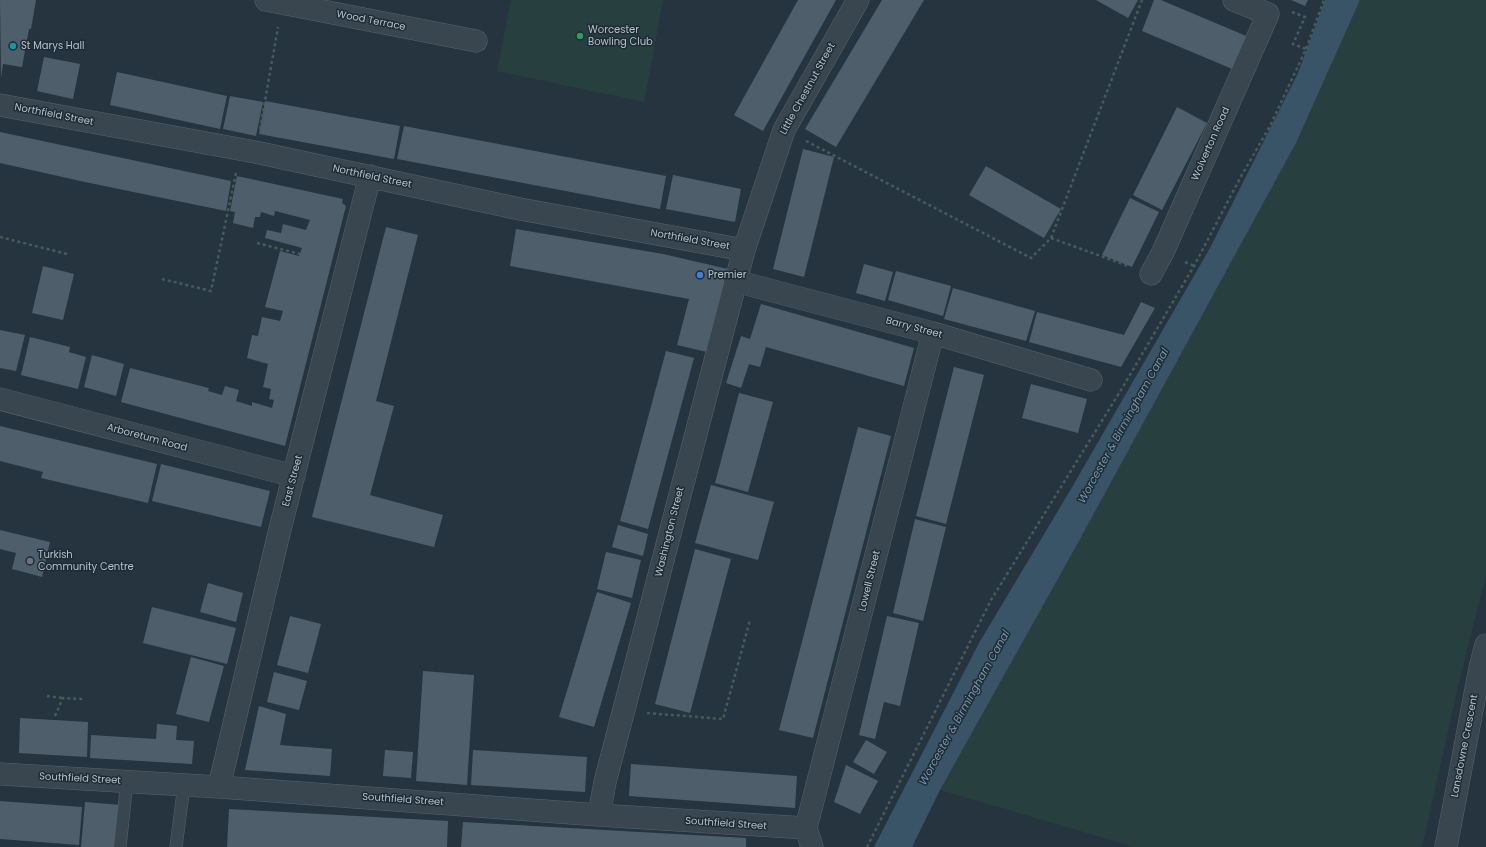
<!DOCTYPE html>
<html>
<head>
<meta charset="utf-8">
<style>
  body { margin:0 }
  canvas { display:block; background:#25343f }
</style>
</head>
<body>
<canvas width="1486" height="847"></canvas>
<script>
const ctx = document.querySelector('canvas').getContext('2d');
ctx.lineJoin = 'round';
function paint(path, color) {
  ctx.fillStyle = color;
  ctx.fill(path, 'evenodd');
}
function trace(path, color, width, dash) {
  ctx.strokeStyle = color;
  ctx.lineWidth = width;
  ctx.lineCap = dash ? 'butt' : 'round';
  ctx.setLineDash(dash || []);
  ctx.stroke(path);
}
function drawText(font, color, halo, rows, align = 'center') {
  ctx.font = font + ' Poppins,sans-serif';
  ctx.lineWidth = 3;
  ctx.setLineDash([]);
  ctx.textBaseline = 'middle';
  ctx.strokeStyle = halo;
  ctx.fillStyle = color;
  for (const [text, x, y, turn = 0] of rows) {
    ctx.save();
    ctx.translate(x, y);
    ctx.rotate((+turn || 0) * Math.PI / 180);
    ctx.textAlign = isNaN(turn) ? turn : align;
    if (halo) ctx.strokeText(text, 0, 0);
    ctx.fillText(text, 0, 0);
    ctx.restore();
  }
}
const green = new Path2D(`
  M511,0h152l-19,102 -147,-31z
  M1360,0h126v575l-30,120 -34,152h-287l-195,-57 134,-240 222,-407z`);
const water = new Path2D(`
  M1325,0h35l-64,143 -222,407 -134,240 -28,57h-38l105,-204 92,-154 139,-241 88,-175z`);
const building = new Path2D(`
  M0,0h36l-5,29h-2l-7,38 -19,-3 -2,14z
  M798,0h38l-73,131 -29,-16z
  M882,0h42l-88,147 -31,-18z
  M1096,0h42l-10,18z
  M1154,0h7l90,38 -14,33 -95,-40z
  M1291,0h17l-3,6z
  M44,57l36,7 -7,35 -36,-8z
  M117,72l110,24 -7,33 -110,-24z
  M230,96l33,6 -7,34 -33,-7z
  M265,101l135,25 -6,33 -135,-25z
  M1177,107l30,16 -45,87 -29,-15z
  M404,126l262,50 -6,33 -263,-50z
  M0,132l231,49 -5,30 -141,-29 -85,-19z
  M803,149l31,8 -30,120 -31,-8z
  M986,166l75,43 -17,29 -75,-43z
  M673,175l68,14 -6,33 -69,-13z
  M237,176l106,23 -1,4 4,3 -61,240 -164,-44 9,-34 79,20 -1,3 14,4 3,-9 14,4 -3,11 16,5v-4l20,6 2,-8 -5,-1 2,-10 -8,-2 5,-23 -21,-6 5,-23 6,1 4,-19 18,4 3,-10 -18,-4 15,-56 19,5 3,-8 -37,-10 2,-8 14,3 2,-9 23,6 4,-10 -35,-9 -1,5 -13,-4 -1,5h-5l-2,11 -20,-5 2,-11 -5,-1z
  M1130,198l29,14 -27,55 -30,-12z
  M386,227l32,8 -42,166 18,5 -24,89 73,20 -9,32 -122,-30z
  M516,229l147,25 65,15 -21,83 -30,-7 12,-46 -179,-33z
  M864,264l29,8 -8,29 -29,-8z
  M43,266l31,8 -11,46 -31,-7z
  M896,271l55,15 -8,30 -55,-16z
  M953,288l82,23 -9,30 -82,-22z
  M1141,302l14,6 -34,59 -92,-25 8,-30 87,23z
  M761,304l153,44 -10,38 -138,-39 -6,20 -11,-3 -8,24 -15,-5 15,-47 9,3z
  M0,330l25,5 -9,36 -16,-3z
  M30,337l40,10 -1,5 17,5 -8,32 -57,-14z
  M666,351l28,7 -46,171 -28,-8z
  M92,355l32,9 -8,32 -32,-9z
  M954,367l30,8 -38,149 -30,-8z
  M1031,384l56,15 -9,34 -56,-15z
  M739,393l34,9 -25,90 -33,-9z
  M0,426l157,38 -9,39 -107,-25 2,-6 -43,-11z
  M858,427l33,9 -78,302 -34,-8z
  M161,464l109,27 -9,36 -109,-26z
  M711,485l63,17 -16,58 -63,-17z
  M915,519l31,8 -23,94 -30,-8z
  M618,525l30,9 -5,22 -31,-9z
  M0,530l50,12 -8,35 -30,-8 4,-16 -16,-4z
  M695,549l36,10 -41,154 -35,-9z
  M606,552l35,8 -9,38 -35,-9z
  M208,583l35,10 -7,29 -36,-10z
  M597,592l34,11 -37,124 -35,-10z
  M152,607l84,21 -9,36 -84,-21z
  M290,616l31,8 -13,49 -31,-8z
  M887,616l32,7 -19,83 -16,-4 -9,37 -16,-4z
  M191,657l33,9 -15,56 -33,-8z
  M423,671l51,4 -7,110 -51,-4z
  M274,672l33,9 -8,29 -32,-8z
  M259,706l27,8 -6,31 52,4 -2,27 -85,-6z
  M20,718l68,4 -1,35 -68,-4z
  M157,724l20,2 -1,14 18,1 -2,23 -102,-6 1,-23 65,4z
  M866,740l21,12 -13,22 -21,-12z
  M385,750l28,2 -2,26 -28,-2z
  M473,750l114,7 -2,35 -114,-7z
  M631,764l166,12 -2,32 -166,-12z
  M846,765l32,16 -18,33 -26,-12z
  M0,801l82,6 -3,38 -79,-6z
  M85,802l36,3 -3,42h-37z
  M229,809l219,12 -1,26h-220z
  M463,822l283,16v9h-285z`);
const path = new Path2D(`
  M1292,12l13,5 -12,27 13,5
  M260,129l18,-102
  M806,141l225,117 20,-20 91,-238
  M0,237l67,17
  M1051,238l77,28
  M257,243l43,11
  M1185,262l9,4
  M162,279l49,12 25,-118
  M47,696l16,2
  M647,713l76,6 27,-99
  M55,716l8,-18 19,1
  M867,847l124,-247 130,-210 73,-124 45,-86 31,-54 36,-77 18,-49`);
const service = new Path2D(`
  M120,847l7,-66
  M176,847l8,-62`);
const minor = new Path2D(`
  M266,0l210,41
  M0,105l255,47 265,57 224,41
  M1151,274l12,-22 105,-238 -34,-14
  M735,281l198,52 158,47
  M0,399l294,77
  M0,774l219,13 380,28 207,13
  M219,787l60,-254 91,-357
  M599,815l6,-33 139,-532 40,-120 74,-130
  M806,828l127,-495
  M806,828l6,19
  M1446,847l34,-179 6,-23`);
const markers = [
  [580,36,4,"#2e9e5b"],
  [13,46,4,"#0f9aa8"],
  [700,275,4,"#3f7fe0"],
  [30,561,4,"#6b7280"]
];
const streetNames = [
  ["Wood Terrace",371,21,11],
  ["Little Chestnut Street",808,89,-61],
  ["Northfield Street",54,115,11],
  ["Wolverton Road",1211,144,-66],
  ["Northfield Street",372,177,12],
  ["Northfield Street",690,240,10],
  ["Barry Street",914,328,15],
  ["Arboretum Road",147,438,15],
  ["East Street",293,481,-75],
  ["Washington Street",670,532,-76],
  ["Lowell Street",870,581,-76],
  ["Lansdowne Crescent",1465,746,-79],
  ["Southfield Street",80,779,3],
  ["Southfield Street",403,800,4],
  ["Southfield Street",726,824,4]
];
const poiNames = [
  ["Worcester",588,30],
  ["Bowling Club",588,42],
  ["St Marys Hall",21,46],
  ["Premier",708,275],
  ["Turkish",38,555],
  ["Community Centre",38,567]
];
const waterNames = [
  ["Worcester & Birmingham Canal",1124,426,-61],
  ["Worcester & Birmingham Canal",965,708,-61]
];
paint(green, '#27403f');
paint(water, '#395367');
paint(building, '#4e5e6a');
trace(service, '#57636d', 13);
trace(minor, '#57636d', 23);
trace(path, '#455c5b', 2.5, [3, 3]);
trace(service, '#39464f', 12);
trace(minor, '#39464f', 22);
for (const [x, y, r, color] of markers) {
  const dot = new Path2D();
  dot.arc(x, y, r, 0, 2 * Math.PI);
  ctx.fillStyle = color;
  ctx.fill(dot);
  trace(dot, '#1e2b34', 1.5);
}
drawText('10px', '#b5c0ca', '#1e2b34', streetNames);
drawText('10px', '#b5c0ca', '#1e2b34', poiNames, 'left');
drawText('italic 11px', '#7696ad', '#1e2b34', waterNames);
</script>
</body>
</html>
